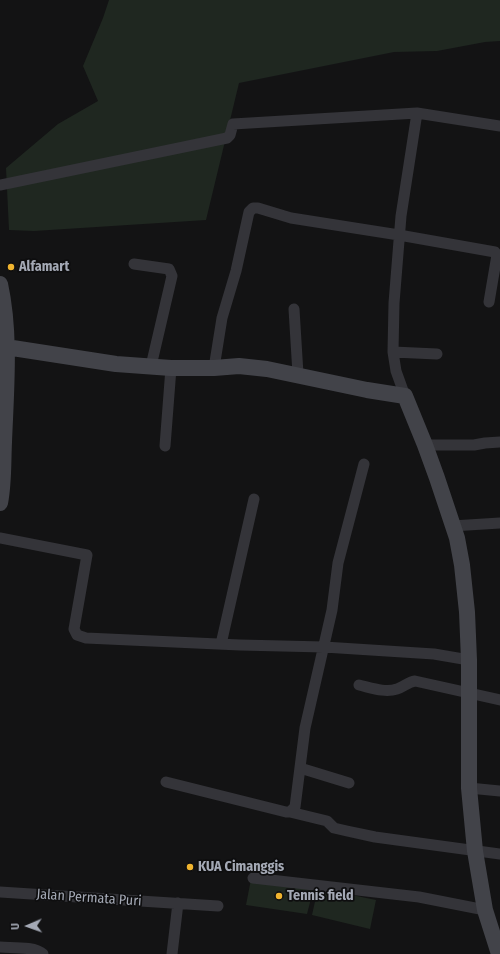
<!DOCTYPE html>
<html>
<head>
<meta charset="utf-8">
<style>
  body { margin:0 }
  #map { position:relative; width:500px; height:954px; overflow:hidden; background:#131314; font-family:"Fira Sans Condensed",sans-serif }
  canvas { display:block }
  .north { position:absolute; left:8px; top:906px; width:40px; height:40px; -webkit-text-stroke:3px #0e0e0f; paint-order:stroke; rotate:268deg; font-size:11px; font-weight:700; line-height:16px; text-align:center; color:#a4a9b5 }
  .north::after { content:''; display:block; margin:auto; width:14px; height:18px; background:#a4a9b5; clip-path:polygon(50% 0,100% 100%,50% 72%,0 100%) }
</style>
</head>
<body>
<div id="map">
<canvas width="500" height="954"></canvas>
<div class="north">U</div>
</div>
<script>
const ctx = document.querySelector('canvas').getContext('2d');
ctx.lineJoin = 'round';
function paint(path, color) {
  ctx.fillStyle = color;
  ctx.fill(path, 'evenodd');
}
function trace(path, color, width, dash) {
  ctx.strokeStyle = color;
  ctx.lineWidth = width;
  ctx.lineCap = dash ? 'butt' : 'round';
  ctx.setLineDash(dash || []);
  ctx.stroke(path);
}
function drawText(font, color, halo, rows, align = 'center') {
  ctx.font = font + ' "Fira Sans Condensed",sans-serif';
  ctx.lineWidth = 3.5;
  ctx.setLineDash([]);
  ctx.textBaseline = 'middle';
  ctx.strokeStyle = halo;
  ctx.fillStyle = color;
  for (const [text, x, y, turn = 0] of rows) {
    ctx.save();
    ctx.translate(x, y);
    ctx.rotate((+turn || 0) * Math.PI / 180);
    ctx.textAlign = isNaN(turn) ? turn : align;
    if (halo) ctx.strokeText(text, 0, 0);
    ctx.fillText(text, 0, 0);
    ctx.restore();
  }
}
const green = new Path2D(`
  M109,0h391v41l-15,1 -48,9 -43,1 -155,31 -33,137 -172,11 -25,-1 -3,-62 52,-44 40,-23 -15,-35 20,-48z
  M252,874l62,13 -7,27 -61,-9z
  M318,888l58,12 -6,29 -58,-14z`);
const street = new Path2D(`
  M0,185l227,-47 3,-3 3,-11 184,-11 83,13
  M134,264l35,5 3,7 -21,90
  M294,309l4,65
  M393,352l44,2
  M214,368l8,-50 14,-47 13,-59 4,-4h5l33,10 108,17 96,17 2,3 -8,47
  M405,396l-9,-25 -3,-19 1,-49 7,-87 16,-103
  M425,445h49l11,-2 15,-1
  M165,446l6,-78
  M452,526l48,-3
  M0,538l87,17 -13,74 3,6 9,3 154,7 84,2 110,7 35,6
  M221,644l33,-145
  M359,685c13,3 26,8 38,4 7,-2 11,-7 18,-8l85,19
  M300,768l49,15
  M166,782l120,30h4l5,-5 10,-79 27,-118 6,-47 26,-99
  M469,788l31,3
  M290,812l37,9 7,7 13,3 28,6 125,17
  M253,878l166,19 66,13
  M0,892l218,14
  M0,947c11,1 35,-1 43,7
  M172,954l6,-51`);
const secondary = new Path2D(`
  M0,284c11,50 6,106 4,158 -1,20 0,41 -4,61
  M6,347l110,17 55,4h43l25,-2 28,3 100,21 38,6 20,49 12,33 20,60 5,27 5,47 2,48v128l6,63 10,59 14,44`);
const markers = [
  [11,267,4,"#f0b42f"],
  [190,867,4,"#f0b42f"],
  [279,896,4,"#f0b42f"]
];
const poiNames = [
  ["Alfamart",19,267],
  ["KUA Cimanggis",198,867],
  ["Tennis field",287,896]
];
const streetNames = [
  ["Jalan Permata Puri",89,898,4]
];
paint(green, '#1f2720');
trace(street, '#343439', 11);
trace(secondary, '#424349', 16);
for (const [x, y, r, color] of markers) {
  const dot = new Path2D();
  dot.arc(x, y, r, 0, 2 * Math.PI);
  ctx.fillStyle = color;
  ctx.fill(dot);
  trace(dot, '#0e0e0f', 1.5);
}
drawText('bold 14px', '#a4a9b5', '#0e0e0f', poiNames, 'left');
drawText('14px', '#a4a9b5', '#0e0e0f', streetNames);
</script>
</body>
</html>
